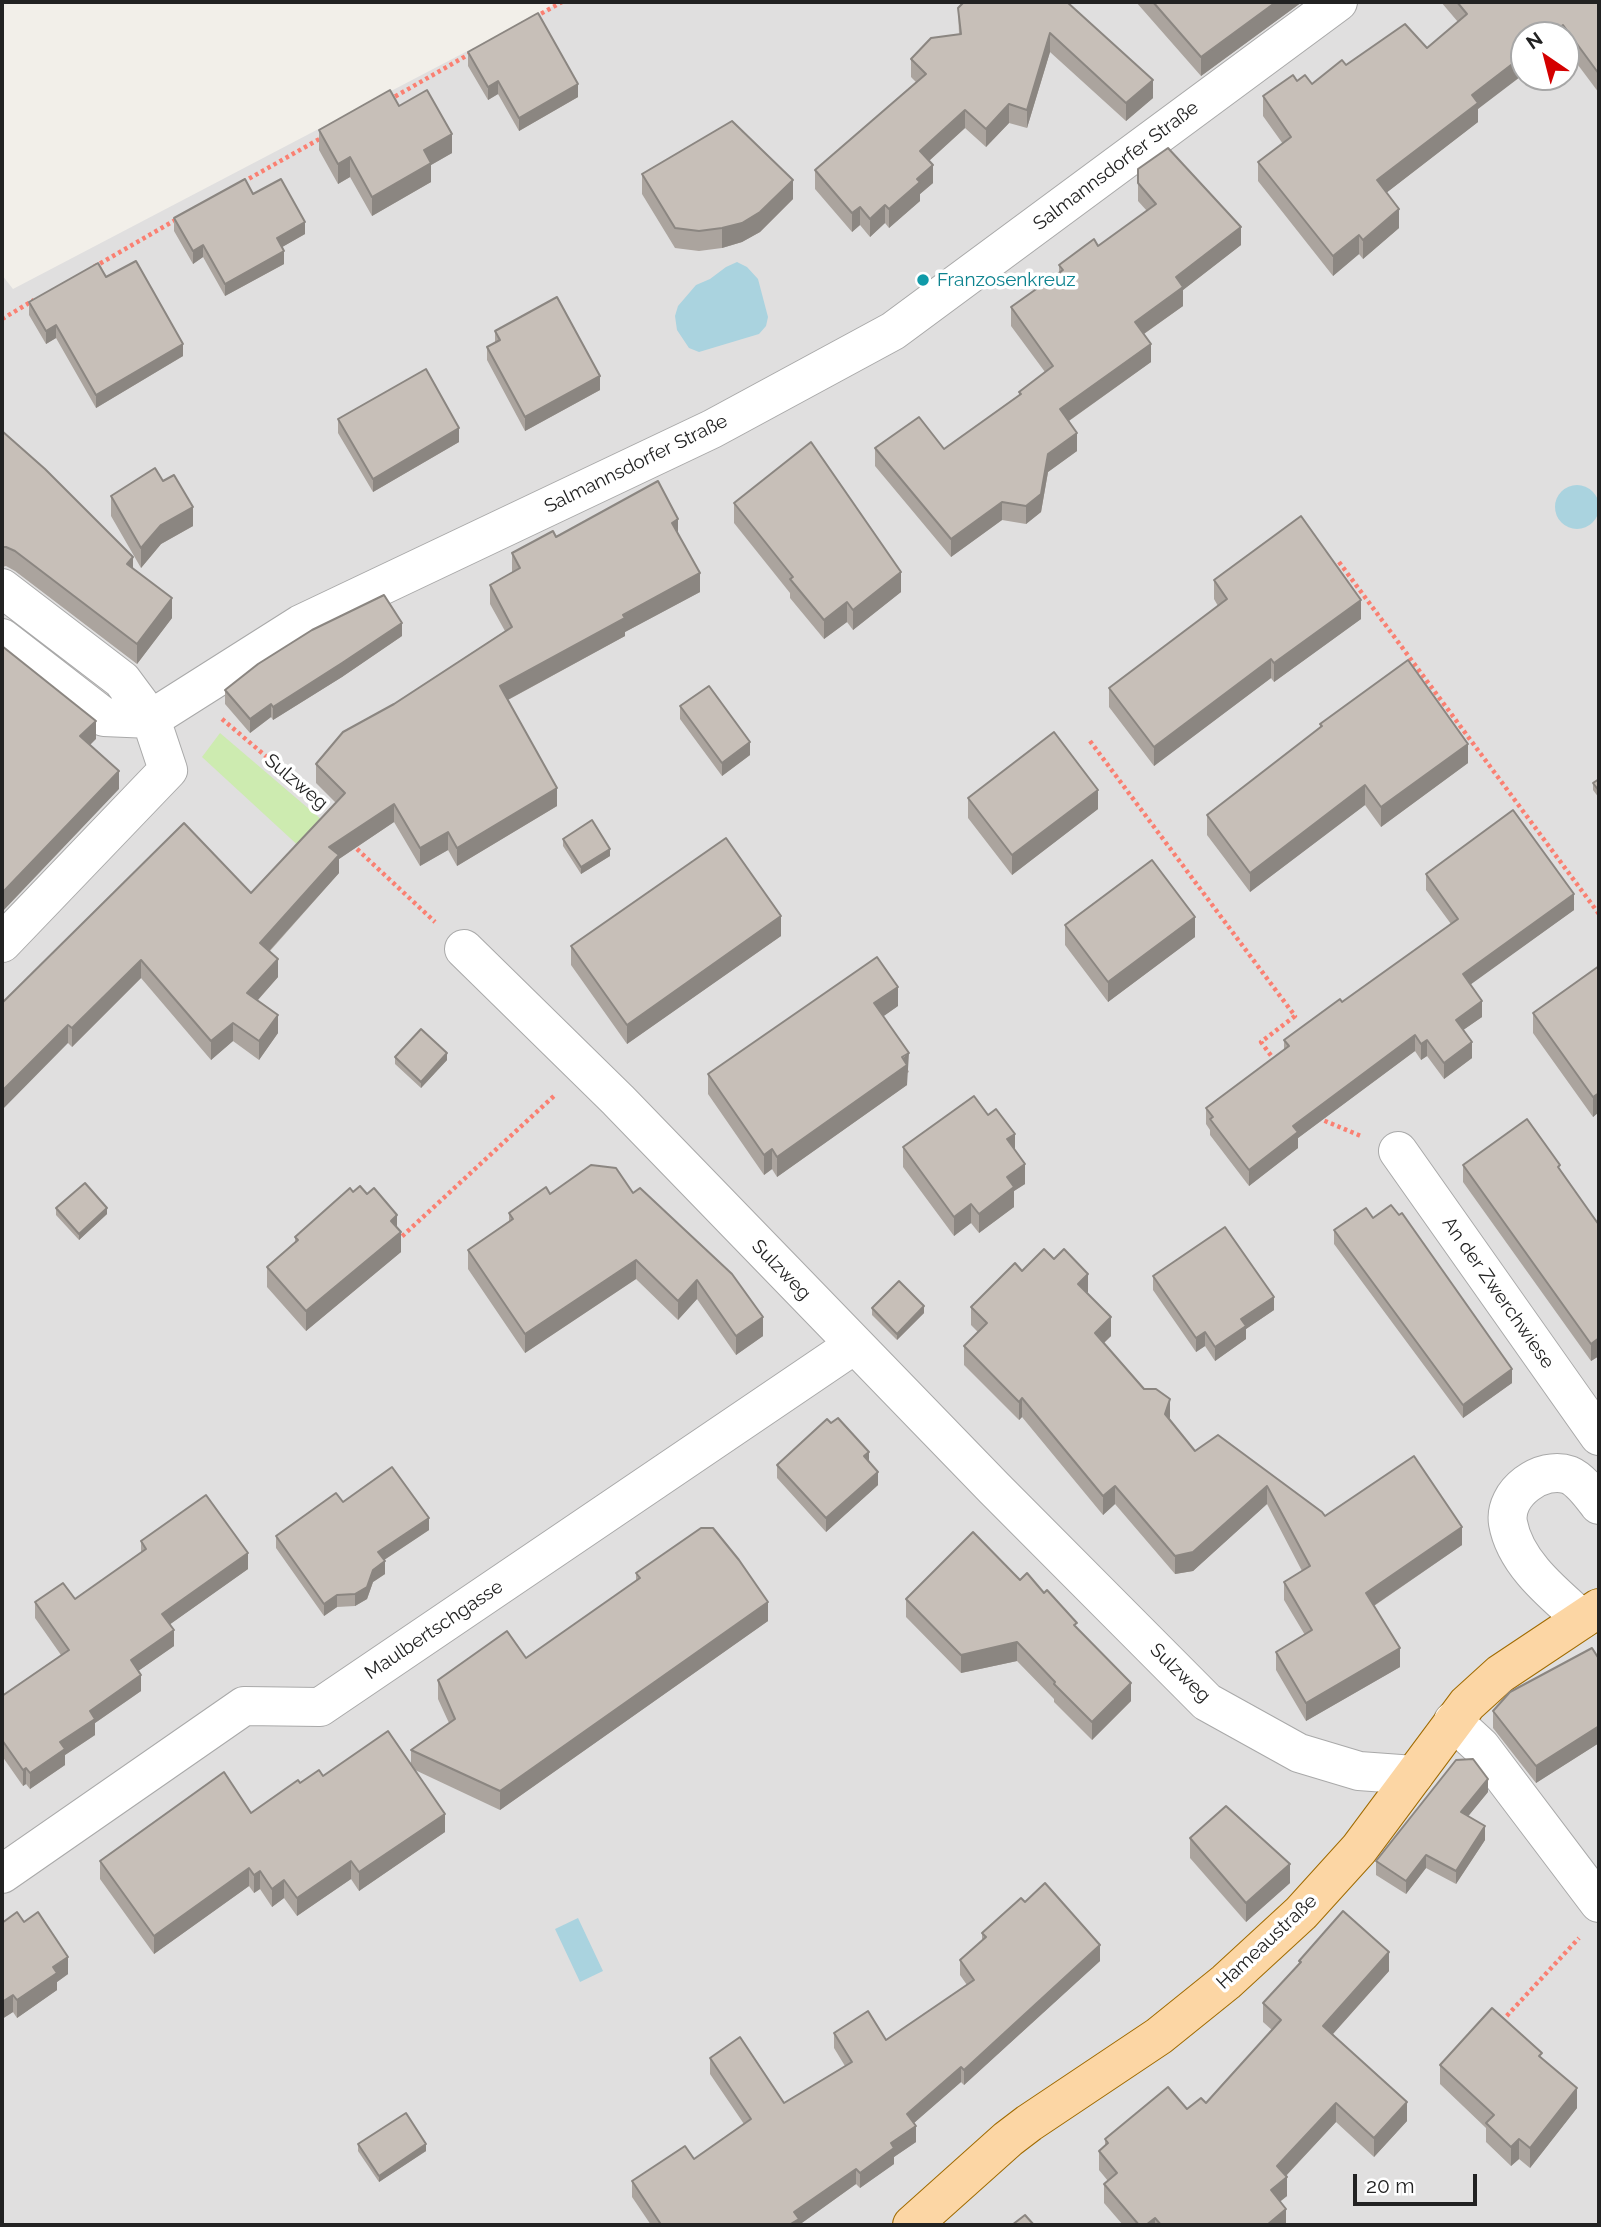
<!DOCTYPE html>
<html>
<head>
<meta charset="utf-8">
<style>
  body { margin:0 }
  #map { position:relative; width:1601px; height:2227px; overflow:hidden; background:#f2efe9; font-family:Raleway,sans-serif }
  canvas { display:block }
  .frame { position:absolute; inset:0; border:4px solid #222; pointer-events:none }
  .north { position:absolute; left:1510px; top:21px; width:70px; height:70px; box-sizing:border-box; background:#fff; border:2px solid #a7a7a7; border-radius:50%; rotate:325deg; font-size:19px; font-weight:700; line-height:28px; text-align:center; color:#222 }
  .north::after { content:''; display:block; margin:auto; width:24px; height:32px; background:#d40000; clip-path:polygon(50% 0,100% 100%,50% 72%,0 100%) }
  .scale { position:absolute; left:1353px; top:2174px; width:124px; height:32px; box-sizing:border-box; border:4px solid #222; border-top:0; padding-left:9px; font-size:21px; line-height:24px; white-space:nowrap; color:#222; -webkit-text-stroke:5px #fff; paint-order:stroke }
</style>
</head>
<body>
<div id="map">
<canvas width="1601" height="2227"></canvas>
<div class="frame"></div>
<div class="north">N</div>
<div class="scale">20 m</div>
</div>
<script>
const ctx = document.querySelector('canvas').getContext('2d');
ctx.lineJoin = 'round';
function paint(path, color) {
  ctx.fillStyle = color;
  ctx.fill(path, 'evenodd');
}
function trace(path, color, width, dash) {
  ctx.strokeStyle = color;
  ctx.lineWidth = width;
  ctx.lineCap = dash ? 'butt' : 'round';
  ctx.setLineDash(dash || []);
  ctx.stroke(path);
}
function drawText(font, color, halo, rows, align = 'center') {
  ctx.font = font + ' Raleway,sans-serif';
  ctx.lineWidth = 7;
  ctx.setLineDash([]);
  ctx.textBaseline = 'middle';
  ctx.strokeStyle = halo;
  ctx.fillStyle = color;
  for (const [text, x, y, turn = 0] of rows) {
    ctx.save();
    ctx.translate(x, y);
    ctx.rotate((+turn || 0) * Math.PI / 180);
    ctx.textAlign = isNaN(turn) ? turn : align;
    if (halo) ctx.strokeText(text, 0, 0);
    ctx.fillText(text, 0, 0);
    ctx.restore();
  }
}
const residential = new Path2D(`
  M561,2h1038v2223h-1597v-1950l11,14zM1524,35h42v42h-42z`);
const grass = new Path2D(`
  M220,733l116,99 -33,18 -101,-93z`);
const water = new Path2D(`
  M737,262l10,5 11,12 10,38 -2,9 -7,8 -60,18 -10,-4 -12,-18 -2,-14 3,-10 18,-21 14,-6 16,-12z
  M1555 507a22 22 0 1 1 44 0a22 22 0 1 1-44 0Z
  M578,1918l25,53 -23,11 -25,-53z`);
const path = new Path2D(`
  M535,17l27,-15
  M389,100l84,-48
  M243,182l80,-45
  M94,267l83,-48
  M2,319l32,-19
  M1339,562l260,352
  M222,719l111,94
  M1090,741l205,275 -34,26 14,19
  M357,842v7l78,73
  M1318,1118l43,18
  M397,1241l158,-146
  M1502,2021l77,-83`);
const minor = new Path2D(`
  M2,588l120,92 29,39 17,51 -166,173
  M2,638l102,79 47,2
  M151,719l150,-95 411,-195 181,-98 445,-329
  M464,949l154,151 376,388 213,214 92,51 60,18 55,4
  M1398,1151l201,285
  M1582,1619c-29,-26 -67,-56 -74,-96 -5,-30 34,-58 61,-48 12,5 23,21 30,30
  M1453,1721l28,26 118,156
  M2,1874l242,-168 76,1 534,-362`);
const major = new Path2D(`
  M912,2225l96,-86 21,-16 130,-87 67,-54 75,-69 58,-64 108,-145 33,-30 99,-66`);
const wall = new Path2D(`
  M1067,2l86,96 -27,23 -76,-69 -23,76 -18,-5 -23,24 -21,-19 -36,33 4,22 -13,11v7l-31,27 -4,-5 -15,14 -10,-12 -8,7 -37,-43v-19l101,-88 -5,-5v-18l48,-25 -1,-26z
  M1136,2h166l-101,74z
  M1441,2h158v91l-33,-44v-14h-42l-46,74v13l-92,71 13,35 -36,31 -4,-5 -26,22 -75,-95v-19l25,-18 -20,-28v-20l34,-15 15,3 34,-19 81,-17 31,-26z
  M468,52l110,45 -59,34 -21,-37 -10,6 -20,-34z
  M399,106l53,47 -21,12v17l-59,34 -22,-39 -12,7 -19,-34v-20z
  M1138,169l103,76 -58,45v16l-39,28 7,28 -82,59 8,30 -29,21 -7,40 -15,12 -24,-4 -51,37 -76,-91v-18l69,1 75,-54v-3l26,-20 -34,-46v-19l48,-34v-8l39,-19 49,-35 -9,-10z
  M642,174l151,25 -33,33 -18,10 -20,6 -23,3 -24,-3 -33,-54z
  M253,194l52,40 -23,13 2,17 -59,32 -22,-39 -10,7 -19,-33v-13z
  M106,277l77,79 -87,52 -40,-70 -10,6 -17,-29v-13z
  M495,331l105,59 -75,41 -38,-71v-13l8,-4z
  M338,419l121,23 -86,50 -35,-59z
  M2,431l131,138 39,49 -35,46 -122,-93 -9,-5 -4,1z
  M111,496l82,30 -32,18 -20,24 -30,-52z
  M734,503l167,89 -48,38 -6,-8 -23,17 -34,-41v-5l-56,-70z
  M678,534l22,58 -75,40v4l-117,64 49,106 -100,60 -9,-16 -28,16 -26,-44 -55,37v14l-69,78 8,26 -20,23 20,33 -19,27 -26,-19 -22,19 -70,-82 -69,69 -4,-4 -66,-40 249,-110 85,-90 -20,-20v-19l78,-60 111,-73 -15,-27v-19l22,-12v-20l44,-16z
  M1214,580l147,39 -87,63 -3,-4 -117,88 -45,-59v-19l109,-82 -4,-7z
  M402,636l-60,41 -69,43 -2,-3 -21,16 -25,-29v-14z
  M680,706l70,49 -28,21 -42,-57z
  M1320,724l148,39 -87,64 -16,-22 -115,87 -43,-57v-20l113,-87z
  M1599,779v19l-6,-8v-7z
  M968,798l130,11 -86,66 -44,-57z
  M563,839l47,17 -29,18 -18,-28z
  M1426,874l148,36 -104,74 12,33 -19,13 9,28 -28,21 -17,-23 -6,4 -6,-9 -117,87v10l-49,38 -39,-51v-5l-4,-6v-16l78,-58v-10l58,-38 109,-78 -25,-34z
  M1065,925l130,12 -87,65 -43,-57z
  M781,936l-154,108 -56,-79v-19z
  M1599,966v146l-6,5 -60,-84v-20z
  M898,1006l-15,10 26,56 -2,1v12l-130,92 -5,-8 -8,6 -56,-81v-20z
  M395,1057l52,3 -26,28 -26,-24z
  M903,1147l112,4 10,33 -11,7v16l-35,26 -8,-10 -17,13 -51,-69z
  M1463,1165l97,5 39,55v131l-8,5 -128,-179z
  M353,1192l44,36 4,24 -95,79 -39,-44v-20l28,-25v-5z
  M633,1193l130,143 -27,19 -39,-56 -19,21 -42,-41 -111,74 -57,-84v-19l41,-29v-8l41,-19z
  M56,1208l51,6 -28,26 -23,-25z
  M1399,1215l113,168 -49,35 -129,-174v-14l39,-12z
  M1054,1259l34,33 -1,1 24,43 -7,7 66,74 -1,2 26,32 130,65 137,29 -88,61 26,61 -94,54 -30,-51v-18l29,-17 -21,-35v-18l18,-11 -35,-67 -74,67 -18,3 -60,-70 -12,11 -81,-98 -3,3 -55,-55v-19l14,-14 -7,-7v-18l51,-36z
  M1153,1276l121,34 -28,19v10l-31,22 -10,-15 -9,6 -43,-62z
  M872,1308l52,5 -27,27 -25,-25z
  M869,1462l9,23 -52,47 -49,-54v-13z
  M343,1502l86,28 -45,30 1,14 -12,8 -6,17 -12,7 -18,1 -13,9 -48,-68v-12z
  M141,1541l107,28 -78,55 4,22 -36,25 3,20 -46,32v12l-30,20v10l-35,24 -4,-5 -3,2 -21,-30v-60l59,-41 -26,-37v-16l40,-3 66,-47z
  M636,1573l132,48 -268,189 -85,-40 30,62 -86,59 -8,-12 -54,37 -13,-18 -12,9 -12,-18 -6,4 -5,-7 -95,68 -54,-75v-18l151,-48 49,-30 23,-7 88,-11v-15l38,-27 -11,-24v-19l88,-22 110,-77z
  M1020,1580l57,49 54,72 -39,39 -38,-38v-3l-37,-38 -56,12 -55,-56v-18z
  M1599,1659v84l-63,40 -43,-55v-17z
  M1488,1792l-20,24 17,24 -29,44 -30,-16 -20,26 -30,-19v-14z
  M1190,1838l100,45 -44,39 -56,-64z
  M1025,1902l75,59 -136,124 -3,-3 -47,41 2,19 -22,15v7l-34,24 -4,-4 -57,41h-148l-19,-28v-16l62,-22 50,-35 -34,-50v-16l74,45 61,-37 -11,-18v-15l52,7 81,-55 -7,-10v-15l22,-20v-7z
  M24,1922l44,52 -11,8v8l-40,28 -4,-6 -11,7z
  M1299,1961l90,10 -56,63 74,87 -33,36 -38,-35 -50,54 1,20 -7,5 6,24h-163l-19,-22v-19l4,-3 -9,-11v-19l6,-6v-6l82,-30 19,-6 66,-73 -9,-8v-19l36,-39z
  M1542,2058l35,50 -47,60 -11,-9 -8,7 -25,-24v-14l-46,-44v-19z
  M358,2144l68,7 -47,31 -21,-31z`);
const shadedWall = new Path2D(`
  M1276,2h26l-101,74v-19z
  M1563,25v10h-13z
  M1050,33v19l-23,76v-18z
  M1524,55v19l-46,35v13l-101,78v-20l95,-85z
  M1153,80v18l-27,23v-18z
  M498,81v13l-10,6v-13z
  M578,84v13l-59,34v-13z
  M1009,104v19l-23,24v-18z
  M965,110v18l-45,41v-18z
  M452,134v19l-21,12v17l-59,34v-19l52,-47z
  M350,157v20l-12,7v-20z
  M933,165v18l-13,11v7l-31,27v-19l28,-30z
  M793,180v19l-33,33 -18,10 -20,6v-20z
  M885,205v18l-15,14v-18z
  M860,207v18l-8,7v-19z
  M1399,209v19l-36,31v-19z
  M305,222v12l-28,16v-12z
  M1241,227v18l-58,45v16l-48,34v-18l41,-45z
  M1359,235v19l-26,22v-20z
  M203,245v12l-10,7v-13z
  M284,251v13l-59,32v-12z
  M56,325v13l-10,6v-13z
  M183,344v12l-87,52v-13z
  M1151,344v18l-91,65v-18z
  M600,376v14l-75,41v-14z
  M459,428v14l-86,50v-13z
  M1077,433v18l-29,21 -7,40 -15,12v-18l22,-52z
  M1002,502v18l-51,37v-18z
  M193,507v19l-32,18 -20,24v-20l20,-23z
  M678,519v18l-6,-14z
  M133,557v20l-6,-13z
  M901,572v20l-48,38v-20z
  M700,573v19l-75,40v4l-125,68v-18l123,-71z
  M172,598v20l-35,46v-20z
  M1361,600v19l-87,63v-19z
  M847,602v20l-23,17v-19z
  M402,623v13l-60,41 -69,43v-13z
  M1271,659v19l-117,88v-19z
  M271,704v13l-21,16v-14z
  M96,721v18l-16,16v-19z
  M750,742v13l-28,21v-13z
  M1468,744v19l-87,64v-20z
  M119,771v18l-117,123v-19z
  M1365,785v20l-115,87v-19z
  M557,788v18l-100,60v-18z
  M1098,790v19l-86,66v-20z
  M394,804v18l-55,37v14l-79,88v-18l69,-96z
  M448,832v18l-28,16v-18z
  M610,849v7l-29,18v-7z
  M1574,894v16l-111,80v-16z
  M781,916v20l-154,108v-19z
  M1195,917v20l-87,65v-20z
  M278,959v18l-31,35v-19z
  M141,960v18l-69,69v-19z
  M898,987v19l-24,17v-20z
  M1482,1001v16l-26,18v-15z
  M278,1015v18l-19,27v-19z
  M233,1023v18l-22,19v-19z
  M68,1025v18l-66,67v-19z
  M1415,1035v16l-117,87v10l-49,38v-16l44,-44z
  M1427,1040v16l-6,4v-16z
  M1472,1042v16l-28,21v-16z
  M447,1053v7l-26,28v-6z
  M909,1053l-2,32 -130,92v-20z
  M1599,1093v19l-6,5v-20z
  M1015,1134v19l-8,-14z
  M772,1149v20l-8,6v-20z
  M1025,1164v20l-11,7v16l-35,26v-19l28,-37z
  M971,1204v19l-17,13v-19z
  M107,1208v6l-28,26v-6z
  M397,1215v20l4,-3v20l-95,79v-20l85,-90z
  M636,1260v19l-111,74v-19z
  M1088,1274v18l-10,10v-18z
  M697,1280v19l-19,21v-19z
  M1274,1297v13l-28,19v10l-31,22v-14l26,-28z
  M924,1306v7l-27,27v-6z
  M763,1317v19l-27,19v-19z
  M1111,1317v19l-16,15v-18z
  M1205,1332v14l-9,6v-14z
  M1599,1338v18l-8,5v-17z
  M1512,1369v14l-49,35v-13z
  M1022,1398v19l-3,3v-18z
  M1170,1399v18l-5,15v-18z
  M869,1452v13l-5,-9z
  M878,1472v13l-52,47v-14z
  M1115,1486v18l-12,11v-19z
  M1267,1486v18l-74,67 -18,3v-18z
  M429,1518v12l-51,34v-12z
  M1462,1527v18l-96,66v-18z
  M248,1553v16l-86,61v-16z
  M385,1561v13l-12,8 -6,17 -12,7v-12l18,-24z
  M337,1595v12l-13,9v-12z
  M768,1602v19l-268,189v-19z
  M174,1630v16l-43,30v-16z
  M1017,1642v19l-56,12v-18z
  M1400,1648v19l-94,54v-18z
  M141,1675v16l-46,32v12l-30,20v10l-35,24v-16l60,-62z
  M1131,1683v18l-39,39v-18z
  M1599,1726v17l-63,40v-17z
  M26,1768v16l-3,2v-16z
  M1488,1779v13l-27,33v-13z
  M445,1814v18l-86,59v-19z
  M1485,1826v14l-29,44v-13z
  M1426,1855v13l-20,26v-13z
  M351,1861v18l-54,37v-18z
  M1290,1864v19l-44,39v-19z
  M249,1868v18l-95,68v-18z
  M260,1871v18l-6,4v-18z
  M284,1880v18l-12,9v-18z
  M1100,1945v16l-136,124v-15z
  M1389,1952v19l-66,74v-19z
  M68,1957v17l-11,8v8l-40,28v-18l36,-33z
  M13,1995v17l-11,7v-17z
  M961,2067v15l-54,47v-15z
  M1577,2088v20l-47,60v-20z
  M1407,2102v19l-33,36v-19z
  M1336,2103v19l-57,61 8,-6v19l-16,13v-19l6,-24z
  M916,2126v16l-22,15v7l-34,24v-15l31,-30z
  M1519,2139v20l-8,7v-19z
  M426,2144v7l-47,31v-6z
  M856,2169v15l-57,41h-10l5,-13z
  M1286,2209v16h-19z
  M1155,2218v7h-9z`);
const building = new Path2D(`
  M964,2h103l86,78 -27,23 -76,-70 -23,77 -18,-6 -23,25 -21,-19 -45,41 13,14 -16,14 3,3 -31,27 -4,-4 -15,14 -10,-12 -8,6 -37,-43 111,-96 -15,-15 20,-21 30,-4 -3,-26z
  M1153,2h123l-75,55z
  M1457,2h142v72l-36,-49 -13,10h-26v20l-52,40 6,8 -101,77 22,29 -36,31 -4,-5 -26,21 -75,-94 33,-25 -28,-41 30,-21 4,6 8,-6 7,9 30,-24 4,5 59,-41 22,24 40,-34z
  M538,13l40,71 -59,34 -21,-37 -10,6 -20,-35z
  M390,90l9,16 28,-16 25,44 -28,16 7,13 -59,34 -22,-40 -12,7 -19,-34z
  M732,121l61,59 -33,32 -18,11 -20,5 -23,3 -24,-3 -33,-54z
  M1168,148l73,79 -65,50 7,10 -48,35 16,22 -91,65 17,24 -29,21 -7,40 -15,12 -24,-4 -51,37 -76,-91 44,-31 25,32 77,-55 -2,-2 34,-26 -42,-59 52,-37 -4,-5 35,-26 4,7 58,-42 -18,-21v-14z
  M245,179l8,15 28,-15 24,43 -28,16 7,13 -59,33 -22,-39 -10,6 -19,-33z
  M136,261l47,83 -87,51 -40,-70 -10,6 -17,-29 69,-39 8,14z
  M557,297l43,79 -75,41 -38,-70 13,-7 -5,-9z
  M426,369l33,59 -86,51 -35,-60z
  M2,431l43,38 88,88 -6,7 45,34 -35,46 -122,-93 -9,-4h-4z
  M811,442l90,130 -48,38 -6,-8 -23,18 -34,-41 3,-2 -59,-74z
  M155,468l8,13 11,-6 19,32 -32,18 -20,23 -30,-52z
  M658,481l20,38 -6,4 28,50 -77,42 2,3 -125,68 57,102 -100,60 -9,-16 -28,16 -26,-44 -65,43 10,8 -79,88 18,16 -31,34 31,22 -19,26 -26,-18 -22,18 -70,-81 -69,68 -4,-3 -66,66v-88l182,-180 67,70 94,-100 -29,-29 27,-32 51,-28 118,-77 -22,-42 30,-17 -8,-15 41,-22 3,6z
  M1301,516l60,84 -87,63 -3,-4 -117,88 -45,-59 118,-89 -13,-19z
  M384,595l18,28 -60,40 -69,44 -2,-3 -21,15 -25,-29 33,-26 54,-34z
  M2,646l94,75 -16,15 39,35 -117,122z
  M1408,660l60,84 -87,63 -16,-22 -115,88 -43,-58 115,-89 -2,-2z
  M709,686l41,56 -28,21 -42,-57z
  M1054,732l44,58 -86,65 -44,-57z
  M1599,779v12l-6,-8z
  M1513,810l61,84 -111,80 19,27 -26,19 16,22 -28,21 -17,-23 -6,4 -6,-9 -122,91 5,6 -49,38 -39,-51 3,-2 -7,-9 83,-62 -5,-6 56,-41 2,3 116,-83 -32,-45z
  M592,820l18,29 -29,18 -18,-28z
  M726,838l55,78 -154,109 -56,-79z
  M1152,860l43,57 -87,65 -43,-57z
  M877,957l21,30 -24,16 35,50 -7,4 5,8 -130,92 -5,-8 -8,6 -56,-81z
  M1599,966v127l-6,4 -60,-84z
  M421,1029l26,24 -26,29 -26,-25z
  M974,1096l14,19 8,-6 19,25 -8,5 18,25 -18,13 7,10 -35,27 -8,-10 -17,13 -51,-70z
  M1527,1119l33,46 -2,2 41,58v113l-8,6 -128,-179z
  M591,1165l25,3 17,25 7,-5 92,86 31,43 -27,19 -39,-56 -19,21 -42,-41 -111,74 -57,-84 45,-31 -4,-6 37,-26 4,7z
  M85,1183l22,25 -28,26 -23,-26z
  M360,1186l7,8 7,-6 23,27 -6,6 10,11 -95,79 -39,-44 31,-27 -3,-3 55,-49 3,4z
  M1391,1205l8,10 3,-2 110,156 -49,36 -129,-175 32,-22 7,10z
  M1225,1227l49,70 -33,22 5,7 -31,21 -10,-15 -9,6 -43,-62z
  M1044,1249l10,10 10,-10 24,25 -10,10 33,33 -16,16 49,56h12l14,10 -5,15 30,37 23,-16 104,77 3,4 89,-60 48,71 -96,66 34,55 -94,55 -30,-51 36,-22 -28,-48 26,-16 -43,-80 -74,66 -18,4 -60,-70 -12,10 -81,-98 -3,4 -55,-56 23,-23 -16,-16 44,-44 7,8z
  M899,1281l25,25 -27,28 -25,-26z
  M838,1418l31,34 -5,4 14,16 -52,46 -49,-53 50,-46 4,4z
  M392,1467l37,51 -51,34 7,9 -12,9 -6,17 -12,7 -18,1 -13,9 -48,-68 60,-43 7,9z
  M206,1495l42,58 -86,61 12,16 -43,30 10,15 -51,36 5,8 -35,23 5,7 -35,24 -4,-5 -3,2 -21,-30v-44l67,-46 -34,-48 28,-19 12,16 71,-50 -5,-8z
  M701,1528h12l26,32 29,42 -268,189 -89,-41 44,-31 -17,-39 69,-49 19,27 114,-80 -4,-5z
  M973,1532l47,48 7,-7 17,20 3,-3 30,33 -3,2 57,58 -39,39 -38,-38 1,-2 -38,-40 -56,13 -55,-56z
  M1592,1648l7,11v67l-63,40 -43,-55 17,-19z
  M388,1731l57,83 -86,58 -8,-11 -54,37 -13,-18 -12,9 -12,-18 -6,4 -5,-7 -95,68 -54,-75 124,-89 27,41 47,-33 2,3 19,-13 4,6z
  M1473,1759l15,20 -27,33 24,14 -29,45 -30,-16 -20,26 -30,-20 80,-101z
  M1226,1806l64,58 -44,39 -56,-65z
  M1045,1883l55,62 -136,125 -3,-3 -54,47 9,12 -25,17 3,5 -34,25 -4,-4 -62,43 5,7 -10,6h-131l2,-2 -28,-42 53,-35 9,13 57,-40 -41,-61 30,-21 44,66 68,-41 -18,-29 34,-22 18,29 88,-60 -14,-20 26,-23 -4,-4 39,-35 4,4z
  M1343,1911l46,41 -66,74 84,76 -33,36 -38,-35 -59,63 10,11 -16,13 15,19 -19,16h-106l-6,-7 -9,7h-7l-35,-41 13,-11 -18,-22 9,-8 -3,-4 63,-52 19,22 14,-11 5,5 75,-83 -18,-17 38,-41 -2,-1z
  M17,1912l7,10 14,-10 30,45 -15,10 4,6 -40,27 -4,-5 -11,7v-79z
  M1492,2008l50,45 -3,3 38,32 -47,60 -11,-9 -8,8 -25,-24 8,-8 -54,-50z
  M406,2113l20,31 -47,32 -21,-32z
  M1025,2215l9,10h-22z`);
const markers = [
  [923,280,7,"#0f9aa8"]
];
const streetNames = [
  ["Salmannsdorfer Straße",1116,166,-37],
  ["Salmannsdorfer Straße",636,464,-26],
  ["Sulzweg",296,782,40],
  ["Sulzweg",781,1270,46],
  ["An der Zwerchwiese",1498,1293,55],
  ["Maulbertschgasse",434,1630,-34],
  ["Sulzweg",1180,1673,44],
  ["Hameaustraße",1267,1942,-43]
];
const cultureNames = [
  ["Franzosenkreuz",937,280]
];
paint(residential, '#e0dfdf');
paint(grass, '#cdebb0');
paint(water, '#aad3df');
trace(minor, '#a9a9a9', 40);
trace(major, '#a06b00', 40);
trace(path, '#fa8072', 4.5, [3.5, 3.5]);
trace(minor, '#fff', 38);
trace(major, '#fcd6a4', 38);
paint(wall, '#aba49e');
paint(shadedWall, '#8b8681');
paint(building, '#c7bfb8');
trace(building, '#8b8681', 2);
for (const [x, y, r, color] of markers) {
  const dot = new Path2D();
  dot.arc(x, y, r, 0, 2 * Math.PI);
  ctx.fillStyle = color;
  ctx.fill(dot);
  trace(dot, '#fff', 2.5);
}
drawText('19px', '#222', '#fff', streetNames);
drawText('19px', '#0d838f', '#fff', cultureNames, 'left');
</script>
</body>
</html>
